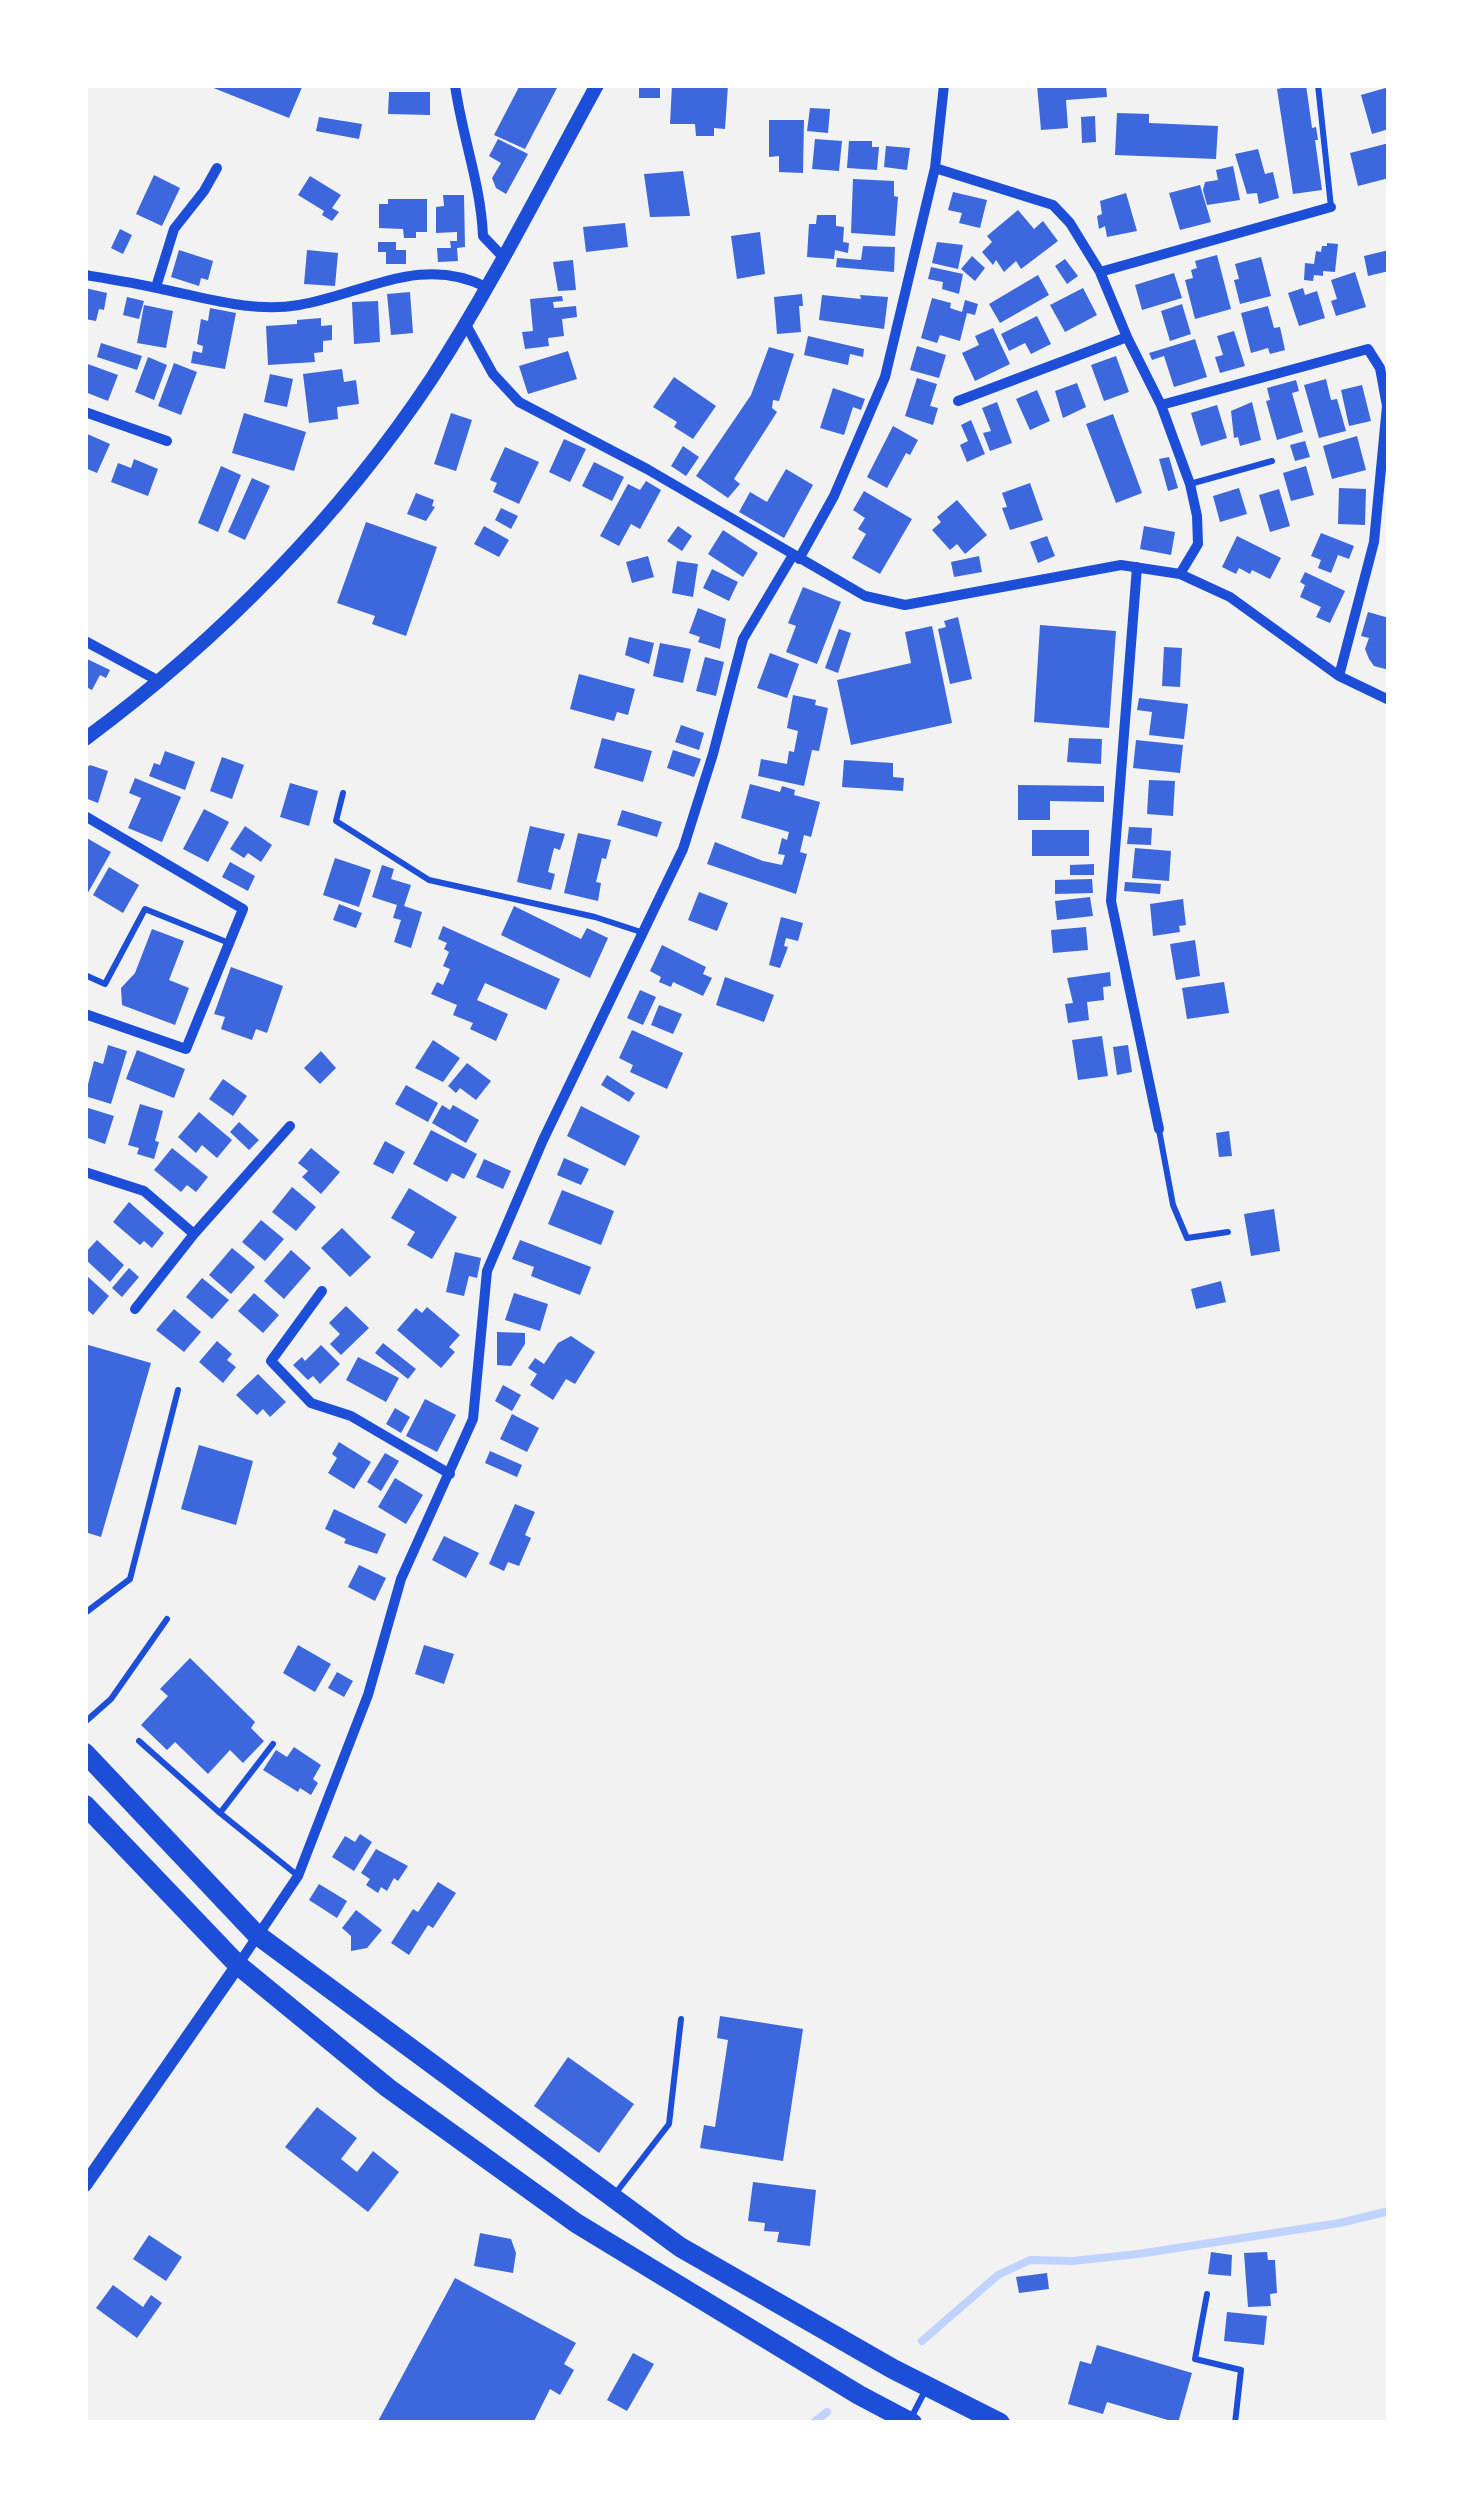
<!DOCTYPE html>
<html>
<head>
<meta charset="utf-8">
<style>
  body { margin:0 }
  #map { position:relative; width:1474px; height:2508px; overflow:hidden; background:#f2f2f2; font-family:"Space Grotesk",sans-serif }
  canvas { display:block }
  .frame { position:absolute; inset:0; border:88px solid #fff; pointer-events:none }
</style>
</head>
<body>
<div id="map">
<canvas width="1474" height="2508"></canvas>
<div class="frame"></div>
</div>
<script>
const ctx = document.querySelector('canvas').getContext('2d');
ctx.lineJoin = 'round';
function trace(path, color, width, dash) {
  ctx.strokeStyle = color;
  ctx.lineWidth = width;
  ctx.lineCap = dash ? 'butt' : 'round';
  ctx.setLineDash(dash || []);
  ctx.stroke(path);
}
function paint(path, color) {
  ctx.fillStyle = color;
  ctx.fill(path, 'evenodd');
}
const stream = new Path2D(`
  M922,2341l76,-66 32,-15 43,1 65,-7 202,-31 49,-12
  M813,2423l14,-11`);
const building = new Path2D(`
  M206,85h97l-14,33z
  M520,85l37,3 -32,61 -31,-14z
  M639,85l21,1v12h-21z
  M672,85h56l-3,44 -11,-1v8h-18l-1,-12h-25z
  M1037,85h69l1,12 -41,3 2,28 -27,2z
  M1281,85h25l6,43 4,-1 2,13h-3l7,50 -29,4 -16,-105 5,-1z
  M1389,87v42l-17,5 -11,-39z
  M389,92h41v23l-42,-1z
  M810,108l20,1 -2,24 -21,-2z
  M1117,113l32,1v9l69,3 -2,33 -101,-4z
  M1095,116l1,26 -14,1 -1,-26z
  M319,117l43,7 -3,15 -43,-8z
  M769,120h35l-1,53 -24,-1v-16l-10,1z
  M498,139l30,15 -22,40 -10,-6 -4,-10 9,-15 -12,-7z
  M815,139l27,2 -3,30 -27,-2z
  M849,141h23v6h7l-2,23 -30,-2z
  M1389,143v35l-31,8 -8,-33z
  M886,146l24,2 -3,22 -23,-3z
  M1258,149l7,25 8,-2 6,26 -20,6 -2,-11 -10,1 -12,-40z
  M1233,166l7,34 -33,5 -4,-15 2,-8 13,-2 -2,-10z
  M683,171l7,45 -40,1 -6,-43z
  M154,175l26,13 -18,38 -26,-12z
  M310,176l31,19 -9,13 7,4 -7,9 -10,-6 2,-4 -26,-16z
  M853,179l41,2v15l4,1 -3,39 -44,-3z
  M1200,185l11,37 -31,8 -11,-37z
  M953,192l34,8 -7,28 -21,-5 3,-10 -14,-3z
  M1126,193l11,38 -30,6 -2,-11 -6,3 -2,-13 5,-2 -2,-13z
  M443,195h21l1,52 -8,1 1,13 -20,1 -1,-14h14l-1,-7h7v-9l-21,1v-26l8,-1z
  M388,199h39v33h-11v6h-12l-1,-9 -24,-1v-24h9z
  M1018,210l16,19 9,-8 15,20 -37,28 -5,-8 -12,11 -8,-12 -3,5 -11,-13 10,-10 -5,-6z
  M817,215h19v11l8,1 -1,15 6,1 -1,10 -13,-3 -1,9 -27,-2 2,-33h7z
  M625,223l3,24 -42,5 -3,-25z
  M120,229l12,6 -9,19 -12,-6z
  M760,232l5,42 -28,5 -6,-43z
  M378,242h18v8h10v14h-20v-12h-8z
  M937,242l26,3 -5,24 -26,-6z
  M1327,243l11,1 -3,28 -12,-1v5l-9,-1 -1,6 -9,-1 1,-17 9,1 2,-13 5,1 1,-6h5z
  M863,246l32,1 -1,25 -58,-5 1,-9 24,2z
  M179,250l34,11 -5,19 -7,-2 -2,8 -28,-9z
  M307,250l31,3 -3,33 -31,-2z
  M1389,250v21l-21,5 -4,-20z
  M1217,255l14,54 -36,10 -10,-39 8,-2 -2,-8 6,-2 -2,-7z
  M972,256l13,12 -10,13 -14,-12z
  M1261,257l10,39 -31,8 -6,-24 5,-1 -4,-15z
  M1065,259l13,17 -11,8 -12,-18z
  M573,260l3,30 -18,1 -5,-29z
  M931,267l32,7 -4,20 -17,-5 1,-7 -15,-3z
  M1355,272l11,35 -30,9 -5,-15 6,-2 -6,-19z
  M1174,273l8,25 -40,12 -7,-25z
  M1038,275l11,20 -49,28 -11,-19z
  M85,288l22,5 -3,17 -5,-1 -3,12 -11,-2z
  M1083,288l14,27 -32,17 -15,-27z
  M1303,288l2,7 12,-4 8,27 -26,8 -11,-33z
  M410,292l3,41 -22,2 -4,-41z
  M802,294l1,12h-4l2,26 -24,2 -3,-37z
  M822,295l39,4 -1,-4 28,2 -4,32 -65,-9z
  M562,296l1,5 -10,1 1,6 22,-2 1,11 -15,2 2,17 -16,2 1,8 -24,3 -3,-17 11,-1 -3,-32z
  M127,297l17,4 -5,18 -16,-4z
  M932,298l19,5 -1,5 12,4 3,-12 13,4 -3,11 -8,-2 -7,28 -20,-6 -3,8 -16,-5z
  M378,301l2,41 -26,2 -2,-42z
  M1182,304l9,30 -21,7 -9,-30z
  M144,305l29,6 -7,37 -29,-5z
  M1268,306l6,22 6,-1 5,23 -15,4 -2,-6 -17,5 -10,-40z
  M210,308l26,5 -11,56 -34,-6 2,-12 9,2 1,-7 -6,-2 4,-25 7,2z
  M1037,316l14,28 -20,10 -6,-11 -16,8 -8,-17z
  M321,318v8l11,-1v15l-9,1v11l-9,1 1,9 -47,3 -2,-39 31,-2v-4z
  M993,328l17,36 -35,17 -13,-28 17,-8 -4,-9z
  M1234,331l11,35 -25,7 -5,-16 8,-2 -6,-19z
  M808,336l56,13 -1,8 -13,-3 -2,11 -44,-10z
  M1195,339l12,38 -33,10 -10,-31 -12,4 -3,-7z
  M101,343l41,13 -5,14 -40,-13z
  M917,346l29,9 -7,23 -29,-8z
  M769,347l25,7 -15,47 -6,-1 -1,8 5,4 -43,67 6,5 -12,14 -32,-22 55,-81z
  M568,351l9,28 -49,15 -9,-28z
  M1116,356l13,36 -25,9 -13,-36z
  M148,357l19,8 -13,35 -19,-8z
  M85,363l33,12 -10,26 -23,-9z
  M174,363l23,9 -16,43 -23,-9z
  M342,369l2,13 12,-2 3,24 -22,3 1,12 -29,4 -6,-49z
  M270,374l23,5 -6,28 -23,-5z
  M674,377l42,29 -23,33 -19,-12 3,-5 -24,-15z
  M917,378l20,6 -7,22 8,2 -5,17 -28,-9z
  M1326,379l5,21 6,-1 9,32 -27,7 -15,-53z
  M1296,380l3,11 -7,2 11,39 -26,8 -11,-39 4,-1 -3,-12z
  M1077,383l9,24 -23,11 -8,-27z
  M1362,385l9,36 -22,5 -8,-36z
  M833,388l32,11 -4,11 -8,-3 -9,28 -24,-7z
  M1037,390l13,31 -20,9 -14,-31z
  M997,402l15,41 -22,8 -7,-18 8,-2 -9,-23z
  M1252,402l9,38 -21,6 -2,-9 -4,1 -3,-27z
  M1217,405l10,33 -26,8 -10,-33z
  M244,413l62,19 -12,39 -62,-18z
  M451,413l21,7 -16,51 -22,-7z
  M1113,414l29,79 -26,10 -30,-79z
  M971,420l14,34 -18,8 -7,-17 8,-4 -7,-16z
  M893,426l25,14 -8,15 -4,-2 -19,35 -20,-11z
  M85,433l25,11 -13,29 -12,-5z
  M1357,436l9,34 -34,9 -9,-33z
  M564,439l22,10 -16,33 -21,-10z
  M1305,441l5,16 -15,4 -5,-16z
  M683,446l16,11 -13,19 -15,-10z
  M505,447l34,15 -20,42 -26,-12 4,-9 -7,-3z
  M1169,457l9,31 -10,3 -9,-32z
  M134,459l24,10 -10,27 -37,-14 7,-19 13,5z
  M594,462l30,15 -12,24 -30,-15z
  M221,466l20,9 -23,57 -20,-9z
  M1306,466l8,29 -23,6 -8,-28z
  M786,469l27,16 -29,53 -45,-26 11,-20 17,10z
  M252,478l18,8 -25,54 -17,-8z
  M646,481l15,9 -21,39 -9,-5 -12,22 -19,-10 28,-52 12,6z
  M1030,483l13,37 -33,10 -8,-22 5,-1 -5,-14z
  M1239,488l8,26 -27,8 -7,-26z
  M1339,488l27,1 -1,36 -27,-1z
  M1279,489l11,37 -20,6 -11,-37z
  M864,491l48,28 -32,55 -28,-16 14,-24 -8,-5 7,-11 -12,-8z
  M416,493l18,7 -2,6 3,1 -9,14 -19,-7z
  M957,500l30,35 -22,19 -8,-10 -7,6 -18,-20 9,-8 -4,-5z
  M501,508l17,8 -7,13 -16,-9z
  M366,522l71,25 -31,89 -34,-12 3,-8 -38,-13z
  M484,526l25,14 -10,17 -25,-13z
  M678,526l14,10 -10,15 -15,-10z
  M1144,526l31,6 -4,23 -31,-6z
  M723,530l35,23 -15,24 -35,-23z
  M1321,533l33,13 -5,13 -11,-4 -7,18 -13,-5 3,-8 -10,-4z
  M1047,536l8,20 -17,7 -8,-21z
  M1237,536l44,22 -11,21 -18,-9 -2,4 -11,-6 -3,6 -14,-7z
  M648,556l6,21 -22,6 -6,-21z
  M979,556l3,16 -28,5 -3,-15z
  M677,561l21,3 -5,33 -21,-4z
  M712,569l26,13 -9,19 -26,-13z
  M1305,572l40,19 -15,32 -14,-6 5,-10 -21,-10 5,-12 -5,-3z
  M803,587l38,15 -24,62 -31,-12 10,-26 -8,-3z
  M698,608l28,11 -6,30 -22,-7 2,-5 -11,-4z
  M1368,612l21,6v52l-15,-4 -5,-7 -4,-10 4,-11 -8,-2z
  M958,617l14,62 -22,5 -12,-55 8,-2 -2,-6z
  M1040,625l76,6 -7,97 -75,-6z
  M932,626l20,97 -101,22 -14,-65 74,-17 -6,-31z
  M839,629l12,4 -13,40 -13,-5z
  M629,637l25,6 -5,21 -24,-9z
  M660,643l31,6 -8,34 -30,-7z
  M1164,647l18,1 -2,39 -18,-1z
  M770,653l29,11 -12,34 -30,-10z
  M705,657l19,5 -8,34 -20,-5z
  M85,658l25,12 -4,8 -6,-3 -8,15 -4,-2 -3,7z
  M579,674l56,15 -7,26 -11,-3 -3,9 -44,-12z
  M793,695l23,5 -1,5 13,3 -9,43 -7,-1 -8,36 -46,-10 3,-17 26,5 2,-13 5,1 4,-21 -11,-3z
  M1139,698l49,6 -4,35 -35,-4 3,-23 -15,-2z
  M681,725l23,8 -5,17 -24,-8z
  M602,738l50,13 -9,31 -49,-14z
  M1069,738l33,1 -1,25 -34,-2z
  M1136,740l47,5 -3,28 -47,-5z
  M673,750l28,9 -7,18 -27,-9z
  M165,751l30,11 -10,28 -36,-14 5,-13 6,2z
  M222,757l22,8 -12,34 -22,-8z
  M844,760l49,3v14l11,1 -1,13 -61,-4z
  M90,765l18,6 -10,32 -13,-5v-29z
  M135,778l46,19 -19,45 -34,-14 13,-30 -12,-5z
  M1149,780l26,1 -2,35 -26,-2z
  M290,783l28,8 -9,35 -29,-9z
  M750,784l30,8 2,-6 13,4 -1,5 26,7 -9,35 -7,-2 -4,17 7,2 -11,40 -89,-30 8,-22 48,19 19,4 3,-10 -7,-1 4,-16 5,2 2,-8 -48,-14z
  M1018,785l86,1v16l-54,-1v19h-32z
  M204,809l25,13 -21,40 -25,-13z
  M622,810l40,12 -5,15 -40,-12z
  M245,826l27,19 -11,17 -13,-9 -4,5 -14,-9z
  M530,826l35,8 -5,16 -6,-2 -6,24 7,2 -4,16 -34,-8z
  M1129,827l23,1 -1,17 -24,-1z
  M1032,830h57v26h-57z
  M578,833l33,7 -5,19 -4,-1 -6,24 5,1 -3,18 -34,-8z
  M85,837l26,15 -26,46z
  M1135,848l36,3 -2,30 -37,-3z
  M335,858l36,12 -12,37 -36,-12z
  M230,862l25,14 -7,15 -26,-14z
  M1094,864v11h-24v-10z
  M382,865l12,4 -3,10 20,6 -7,21 18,6 -11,36 -17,-6 7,-22 -8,-2 4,-13 -25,-8z
  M109,867l30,18 -16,28 -30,-18z
  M1092,879l1,14 -38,1v-14z
  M1125,882l36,2 -1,10 -36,-3z
  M699,892l29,11 -11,28 -29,-11z
  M1090,897l3,19 -36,4 -2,-19z
  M1183,899l3,26 -7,1 1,6 -27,4 -3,-32z
  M339,904l23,9 -6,15 -23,-8z
  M514,906l67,33 6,-11 21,10 -18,40 -89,-43z
  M781,917l22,6 -5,18 -12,-3 -2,8 4,1 -8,21 -11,-3z
  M443,926l117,53 -14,31 -61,-27 -8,17 31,14 -12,27 -26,-12 3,-6 -20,-8 4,-10 -26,-11 6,-12 6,3 7,-16 -7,-3 6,-14 -5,-3 3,-6 -9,-4z
  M1086,927l2,23 -35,3 -2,-23z
  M152,929l32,12 -15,39 20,8 -14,37 -53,-20 -1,-17 14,-15z
  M1195,940l5,36 -24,4 -6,-36z
  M662,945l44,22 -3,7 9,4 -9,18 -30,-14 -2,5 -12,-5 2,-5 -11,-6z
  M231,967l52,19 -16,47 -11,-4 -4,11 -31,-11 4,-12 -11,-3z
  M1110,972l1,14 -8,1 1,13 -17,2 2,18 -21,3 -3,-19 8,-1 -6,-25z
  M725,977l49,18 -10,27 -48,-17z
  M1224,982l5,31 -42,6 -5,-31z
  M640,990l16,7 -13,28 -16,-7z
  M659,1005l23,9 -9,20 -22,-9z
  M632,1030l51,23 -16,36 -37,-17 3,-7 -14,-7z
  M1102,1036l6,40 -30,4 -6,-40z
  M433,1040l27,18 -17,24 -28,-14z
  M108,1045l19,6 -16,53 -26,-8 9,-35 9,3z
  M1128,1045l4,27 -15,3 -4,-28z
  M137,1050l48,19 -11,29 -48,-19z
  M321,1051l15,17 -16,16 -16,-16z
  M467,1063l24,18 -15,19 -16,-12 -4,5 -8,-7z
  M607,1075l28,18 -6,9 -28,-17z
  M223,1079l24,17 -14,20 -24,-17z
  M406,1085l32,18 -10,19 -33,-18z
  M140,1104l23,7 -8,30 4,1 -5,17 -17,-5 2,-6 -11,-3z
  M442,1105l8,5 3,-5 26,15 -13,23 -34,-20z
  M581,1106l59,30 -15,30 -58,-30z
  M85,1107l29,9 -9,28 -20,-7z
  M199,1112l33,28 -15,18 -15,-13 -6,8 -18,-16z
  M239,1122l20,18 -10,10 -19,-18z
  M431,1130l46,24 -13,25 -12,-6 -5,9 -34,-18z
  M1229,1131l3,25 -13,1 -3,-24z
  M385,1141l20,11 -12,22 -20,-10z
  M172,1148l36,29 -12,15 -9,-7 -6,7 -27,-22z
  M311,1148l29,24 -19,22 -19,-17 6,-6 -10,-8z
  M564,1158l25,11 -8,16 -24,-10z
  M484,1159l27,12 -8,18 -27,-12z
  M292,1187l24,20 -20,24 -24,-19z
  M409,1188l48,29 -25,42 -25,-14 8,-13 -24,-14z
  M562,1190l52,21 -13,34 -53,-21z
  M129,1202l35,31 -12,15 -8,-7 -4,4 -27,-23z
  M1274,1209l6,42 -29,5 -7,-42z
  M261,1220l23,19 -19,22 -23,-19z
  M342,1228l29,29 -21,20 -29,-29z
  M97,1240l27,25 -14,17 -25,-23v-6z
  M520,1240l71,27 -11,28 -49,-19 3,-9 -22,-8z
  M232,1248l23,19 -24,27 -22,-19z
  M291,1250l20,18 -27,31 -20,-18z
  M455,1252l26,6 -4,20 -8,-2 -5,20 -18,-4z
  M129,1268l10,9 -17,20 -10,-9z
  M87,1276l22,20 -16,19 -8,-7z
  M202,1278l27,22 -17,19 -26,-22z
  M1221,1281l5,21 -30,7 -5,-20z
  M254,1293l25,22 -16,18 -25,-22z
  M514,1293l34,11 -8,27 -35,-11z
  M346,1306l23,22 -28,27 -11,-11 10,-10 -11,-11z
  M427,1307l33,28 -11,12 6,5 -14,16 -44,-38 19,-22 6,5z
  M174,1309l27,23 -17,20 -28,-22z
  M497,1332l28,1v11l-14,22 -14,-1z
  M571,1336l24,16 -20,32 -9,-5 -13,21 -23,-15 7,-11 -9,-6 7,-10 9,6 14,-21z
  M217,1341l15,13 -5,6 9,7 -13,16 -24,-21z
  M383,1343l33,26 -8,10 -33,-26z
  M85,1344l66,19 -50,174 -16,-5z
  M321,1345l19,19 -20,20 -7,-8 -5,4 -15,-15 9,-8 3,4z
  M358,1357l41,21 -13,24 -40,-22z
  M258,1374l28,28 -16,15 -7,-8 -6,6 -21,-20z
  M503,1385l18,10 -9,16 -17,-10z
  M425,1399l31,16 -19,37 -31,-16z
  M395,1408l15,9 -9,16 -15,-9z
  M512,1414l27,14 -12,24 -27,-13z
  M339,1442l32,20 -17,27 -26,-16 9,-15 -5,-4z
  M199,1445l54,16 -17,64 -55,-16z
  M490,1451l32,14 -5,12 -32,-14z
  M385,1453l14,8 -18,30 -14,-9z
  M395,1478l28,17 -17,29 -28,-17z
  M515,1504l20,8 -10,23 6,3 -12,28 -11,-4 -4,9 -15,-7z
  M334,1509l52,25 -9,20 -33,-11 2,-4 -21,-10z
  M444,1536l35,17 -13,25 -34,-18z
  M359,1565l27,13 -11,23 -27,-14z
  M298,1645l33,19 -16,28 -32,-19z
  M424,1645l30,9 -10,30 -29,-10z
  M190,1658l65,64 -4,6 13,13 -21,22 -13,-13 -22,24 -33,-32 -8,8 -26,-25 27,-29 -8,-7z
  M337,1672l16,9 -9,16 -16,-9z
  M294,1747l27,18 -8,14 5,4 -7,12 -11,-7 -2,4 -35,-22 13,-20 11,7z
  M360,1834l12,8 -18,29 -22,-14 13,-21 10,6z
  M376,1849l32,17 -10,15 -4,-3 -7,13 -6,-4 -3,6 -12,-8 4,-6 -9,-6z
  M438,1882l18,11 -23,35 -5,-3 -19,30 -18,-12 22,-34 5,3z
  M319,1884l28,17 -10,17 -28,-18z
  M356,1910l26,20 -15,18 -16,3v-15l-9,-8z
  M720,2016l83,13 -20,132 -83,-13 4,-23 11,2 13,-87 -11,-2z
  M568,2057l66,47 -35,49 -65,-47z
  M317,2107l40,31 -16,21 16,13 16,-21 26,21 -31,40 -83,-65z
  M753,2182l63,8 -6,56 -33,-4 2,-10 -15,-1 1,-8 -17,-2z
  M480,2233l31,6 5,14 -3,20 -39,-7z
  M149,2235l33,22 -16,24 -33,-22z
  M1211,2252l21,3 -1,21 -23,-2z
  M1267,2252l1,8h7l2,33 -7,1 1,12 -23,1 -4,-54z
  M1047,2273l2,16 -30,4 -3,-16z
  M455,2278l121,65 -12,21 10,6 -14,25 -10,-6 -17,34h-156z
  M113,2285l30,22 8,-12 11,8 -25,35 -41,-30z
  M1227,2312l40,4 -3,29 -40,-4z
  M1097,2345l95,28 -14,50 -71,-21 -4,12 -35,-10 12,-43 11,3z
  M633,2353l21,11 -27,47 -20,-11z`);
const service = new Path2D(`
  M1318,85l13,122
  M1190,484l82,-23
  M343,793l-7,28 93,59 166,37 49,16
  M85,975l20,9 40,-75 84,34
  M1159,1130l14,75 14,33 41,-6
  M85,1613l45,-34 48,-189
  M85,1722l26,-23 56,-80
  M139,1741l81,72
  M273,1744l-53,69 77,62
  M615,2194l54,-70 12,-105
  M1207,2294l-12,65 46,11 -6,53
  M911,2418l15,-29`);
const minor = new Path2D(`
  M455,85c7,51 26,100 28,151l20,21
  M935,168l118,37 17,18 30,49 27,65 34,68 29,79 7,32 1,28 -18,30
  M1100,272l231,-65
  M85,275c25,4 51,8 76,14 46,9 91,24 138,16 65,-11 122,-51 187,-18
  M156,287l18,-58 30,-38 13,-23
  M465,323l28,51 26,28 128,67 218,127 40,9 216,-40 59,9 50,23 109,79 50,24
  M958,401l169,-64
  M1161,405l207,-56 12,19 7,38 -13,136 -35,134
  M85,412l82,29
  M799,559l35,-63 51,-119 50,-209 9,-83
  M1137,567l-26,334 48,228
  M85,641l72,39
  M85,816l158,93 -57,140 -101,-35
  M85,1172l59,19 50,43
  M322,1291l-51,70 40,42 40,13 99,58
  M135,1309l59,-75 96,-108
  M238,1965l60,-89 70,-181 33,-116 72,-160 14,-148 56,-131 140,-291 30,-95 30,-115 50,-84`);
const tertiary = new Path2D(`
  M85,739c134,-99 255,-222 347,-361 61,-94 111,-195 165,-293
  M85,2185l153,-220`);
const trunk = new Path2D(`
  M85,1753l171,181 424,313 213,122 107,54
  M85,1805l153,160 150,123 188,135 283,172 53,28`);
trace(stream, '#bfd3fe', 8);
paint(building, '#3d67dc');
trace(service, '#1d4ed8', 6);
trace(minor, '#1d4ed8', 10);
trace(tertiary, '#1d4ed8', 14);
trace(trunk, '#1d4ed8', 20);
</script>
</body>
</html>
